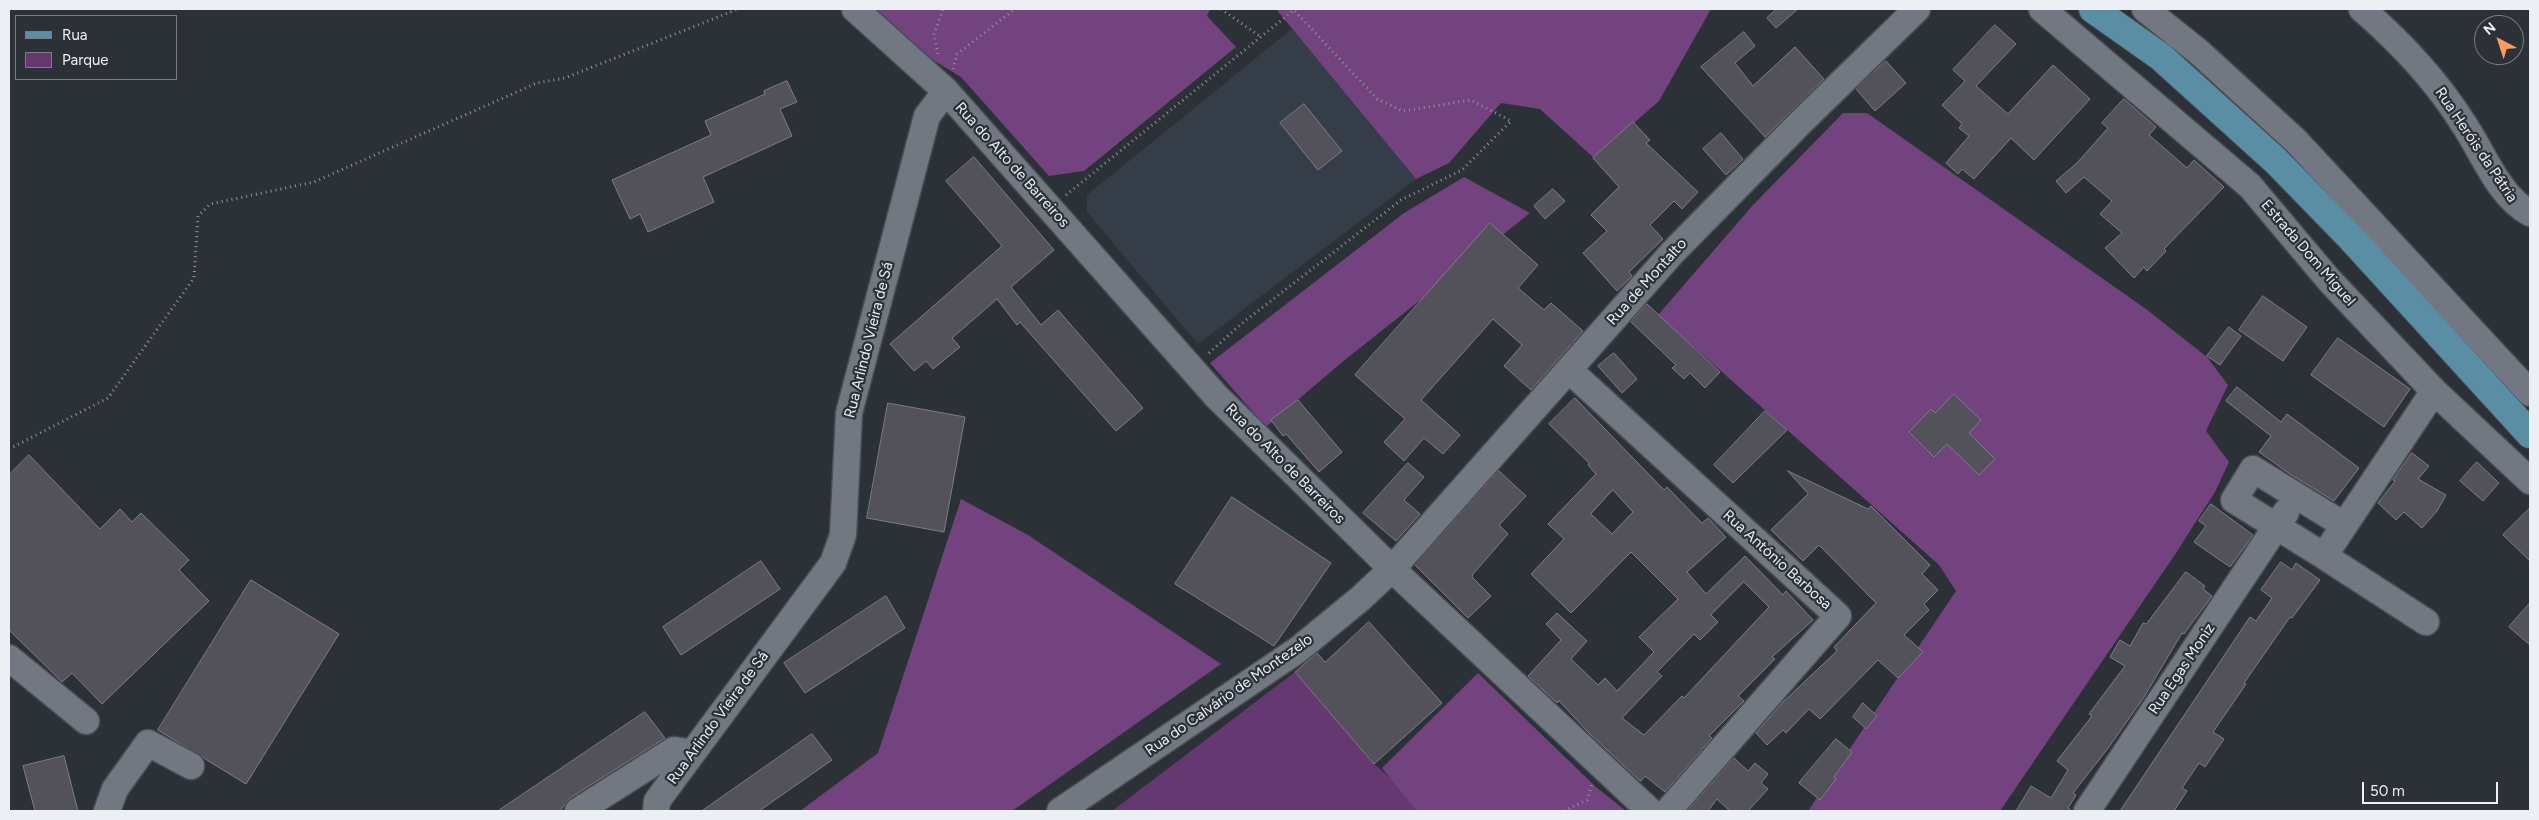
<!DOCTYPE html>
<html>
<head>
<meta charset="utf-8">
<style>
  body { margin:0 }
  #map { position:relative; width:2539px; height:820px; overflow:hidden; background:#2c3138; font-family:Figtree,sans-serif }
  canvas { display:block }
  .frame { position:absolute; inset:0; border:10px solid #ecf0f4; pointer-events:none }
  .legend { position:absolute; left:15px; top:15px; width:162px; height:65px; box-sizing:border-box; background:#2c3138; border:1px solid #797d83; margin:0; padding:6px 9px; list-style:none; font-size:15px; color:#ecf0f4 }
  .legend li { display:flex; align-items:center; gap:10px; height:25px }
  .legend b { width:25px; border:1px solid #797d83 }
  .north { position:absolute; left:2474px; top:15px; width:50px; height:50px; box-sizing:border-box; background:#2c3138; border:1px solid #797d83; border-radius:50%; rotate:320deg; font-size:14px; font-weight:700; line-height:20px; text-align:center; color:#ecf0f4 }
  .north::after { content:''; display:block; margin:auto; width:18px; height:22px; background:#fe9b59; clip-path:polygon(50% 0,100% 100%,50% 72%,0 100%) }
  .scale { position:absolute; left:2362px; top:782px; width:136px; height:22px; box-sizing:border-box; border:2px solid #ecf0f4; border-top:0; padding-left:6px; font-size:15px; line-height:18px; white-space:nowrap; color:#ecf0f4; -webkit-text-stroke:4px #2c3138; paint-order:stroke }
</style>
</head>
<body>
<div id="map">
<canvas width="2539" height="820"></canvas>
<div class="frame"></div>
<ul class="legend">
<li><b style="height:6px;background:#5a8ea4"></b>Rua</li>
<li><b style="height:14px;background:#663872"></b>Parque</li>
</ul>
<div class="north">N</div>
<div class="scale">50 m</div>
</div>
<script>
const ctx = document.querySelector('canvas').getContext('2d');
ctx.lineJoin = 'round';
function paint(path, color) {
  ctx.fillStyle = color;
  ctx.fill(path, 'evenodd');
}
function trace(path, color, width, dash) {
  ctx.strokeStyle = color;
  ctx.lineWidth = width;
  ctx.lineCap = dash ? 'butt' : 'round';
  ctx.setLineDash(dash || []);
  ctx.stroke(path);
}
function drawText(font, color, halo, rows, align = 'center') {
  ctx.font = font + ' Figtree,sans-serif';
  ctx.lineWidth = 4.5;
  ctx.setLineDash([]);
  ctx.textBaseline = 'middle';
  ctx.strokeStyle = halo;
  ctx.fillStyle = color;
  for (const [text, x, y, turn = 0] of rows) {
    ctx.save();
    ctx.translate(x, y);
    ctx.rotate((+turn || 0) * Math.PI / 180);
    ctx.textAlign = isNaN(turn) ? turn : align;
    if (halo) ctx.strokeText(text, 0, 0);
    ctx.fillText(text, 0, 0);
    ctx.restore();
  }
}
const built = new Path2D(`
  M1293,28l123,151 -218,165 -111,-132v-17z`);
const green = new Path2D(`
  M1295,672l79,92 53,45 -2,2h-313z`);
const forest = new Path2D(`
  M869,9h341l-3,7 29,31 -152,124 -35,5 -88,-99 -53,-32z
  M1276,9h435l-52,92 -65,57 -54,-49 -39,-6 -52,60 -33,16z
  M1843,113h24l279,196 61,48 21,28 -22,46 23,31 -14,30 -41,64 -174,255h-192l148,-220 -17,-26 -281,-250 95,-110z
  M1464,177l66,36 -189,150 -75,64 -56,-64 194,-150z
  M961,499l67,36 193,129 -209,147h-212l78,-58z
  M1478,673l118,114 30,24h-209l-35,-43z`);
const building = new Path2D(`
  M1777,9h21l-22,19 -9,-10z
  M1995,25l21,19 -40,42 32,28 45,-49 37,34 -56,61 -23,-22 -37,41 -12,-10 -4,5 -12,-11 23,-27 -10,-8 3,-4 -20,-19 23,-24 -12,-11z
  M1744,32l11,14 -20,17 18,23 42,-39 29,32 -59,58 -64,-70z
  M1886,61l20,22 -31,28 -19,-22z
  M787,81l10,21 -17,7 12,27 -89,41 11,25 -66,30 -8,-18 -10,5 -18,-39 99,-45 -6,-14 60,-27 -1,-3z
  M2124,99l32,28 -7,8 38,33 7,-8 30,27 -60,62 2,2 -19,20 -3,-4 -10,11 -29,-30 17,-15 -22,-19 12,-13 -28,-24 -18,16 -10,-12 21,-18 31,-35 -6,-5z
  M1304,104l38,47 -24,19 -38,-47z
  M1633,122l17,18 -4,3 52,49 -16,17 -8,-8 -24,24 13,14 -34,33 3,4 -15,15 -34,-38 24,-22 -16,-16 28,-28 -26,-29z
  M1721,133l22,26 -17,16 -23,-26z
  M974,157l80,93 -43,37 30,38 17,-15 85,98 -27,23 -96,-109 -3,3 -20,-26 -45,39 8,9 -27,22 -7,-8 -12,10 -24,-27 112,-98 -56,-65z
  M1553,189l12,12 -20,18 -11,-13z
  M1490,223l48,42 -20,23 26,22 7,-7 32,28 -52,59 -27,-24 18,-21 -29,-26 -72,81 39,35 -17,19 -19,-16 -20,23 -20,-19 21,-23 -50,-44z
  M2263,296l44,31 -24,34 -44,-31z
  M1647,304l73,68 -15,16 -15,-15 -6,6 -12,-11 4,-3 -45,-43z
  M2229,327l12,9 -21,29 -13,-9z
  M2338,338l72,51 -26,38 -73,-52z
  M1614,353l23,26 -15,14 -24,-27z
  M2237,387l44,35 6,-8 72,54 -25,33 -44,-27 -31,-22 12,-16 -45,-35z
  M1954,394l27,26 -12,13 26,26 -16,16 -32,-31 -13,13 -25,-25 22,-23 4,4z
  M1575,398l89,92 3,-3 35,36 6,-5 18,19 -39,35 19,22 39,-38 38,39 3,-4 27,29 -41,37 3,2 -37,37 6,5 -35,35 3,2 -47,54 -20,-16 -4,5 -2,-1 -51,-48 -29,-31 -2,2 -29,-27 33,-36 -15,-16 11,-11 30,28 -16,18 27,26 7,-7 12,13 37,-39 -15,-15 39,-38 -47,-47 -60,61 -40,-39 33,-35 -16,-15 48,-50 -8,-9 1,-2 -40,-39zM1613,490l20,22 -21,22 -21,-20zM1744,582l25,25 -85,91 -2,-2 -38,39 -22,-17 40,-42 -5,-4 37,-38 6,6 18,-18 -7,-7z
  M1298,400l44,52 -23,20 -33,-38 -3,2 -12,-16z
  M888,403l77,14 -21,115 -77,-14z
  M1765,411l22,19 -54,53 -19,-18z
  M2412,453l17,13 -11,13 28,16 -9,16 -15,17 -18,-16 -8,8 -18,-17 17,-22 -2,-1z
  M29,455l71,74 20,-20 12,13 9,-9 48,47 -10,10 30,31 -107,103 -30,-31 -10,9 -53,-52v-155z
  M2477,462l22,21 -16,18 -23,-20z
  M1408,463l16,14 -20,23 16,14 -24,27 -33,-28z
  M1499,471l27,25 -27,29 9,9 -35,40 -1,3 19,19 -23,22 -53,-53z
  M1788,471l80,38 3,-3 59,59 -8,9 16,16 -14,14 5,6 -25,25 19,17 -25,26 -20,-18 -58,59 -11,-10 -23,24 -3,-3 -16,15 -11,-12 27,-31 54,-51 -3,-4 42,-44 -57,-58 -16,16 -32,-31 37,-36z
  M1232,497l99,66 -57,83 -99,-62z
  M2211,504l42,31 -23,32 -36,-25 12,-16 -7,-5z
  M2530,508v53l-27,-26z
  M761,561l19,28 -99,66 -18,-28z
  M2281,562l11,8 4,-7 24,17 -28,38 -2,-1 -46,66 2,1 -33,48 11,7 -19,28 -6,-4 -17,25 5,3 -13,20h-54l130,-194 6,4 16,-23 -11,-8z
  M2186,572l19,14 -2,3 9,7 -28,38 -2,-1 -38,64 -35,50 -36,46 3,2 -8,13 4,3h-56l15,-25 20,12 17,-28 -11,-9 35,-45 -3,-2 36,-48 -15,-9 10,-17 10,6 13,-23 3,1z
  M251,580l88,54 -93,150 -88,-54z
  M886,596l19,32 -100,65 -21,-30z
  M2530,603v42l-21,-18z
  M1369,622l73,81 -68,61 -79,-92 22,-19 8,9z
  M1863,703l14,13 -11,13 -13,-12z
  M645,712l20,26 -95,60 -10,13h-62z
  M812,734l20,26 -73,51h-57z
  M1836,739l16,13 -18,25 2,2 -16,21 -21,-17z
  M64,756l14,55h-43l-12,-45z
  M1734,758l14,13 7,-8 13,11 -7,9 7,6 -20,22h-18l-13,-12 -9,12h-20z`);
const path = new Path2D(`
  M1221,9l40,28
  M938,54l-4,-20 9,-25
  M953,69l4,-15 58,-45
  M1066,195l228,-185 83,89 26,12 68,-11 40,21 -49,49 -61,30 -160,124 -33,30
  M9,449l99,-51 86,-120 4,-62 12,-12 104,-22 223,-99 28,-5 173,-69
  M1564,811l23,-11 5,-16`);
const minor = new Path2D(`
  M855,9l91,82 270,305 176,173 258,242
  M2042,9l208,177 79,94 105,111 96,90
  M2145,9l55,44 96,88 234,252
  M2362,9c38,33 74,71 101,114 20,29 35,73 67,90
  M1569,370l269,246 -170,195
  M2344,525l-91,-56 -19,31 90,56 110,-165
  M2324,556l102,66
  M9,658l77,63
  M107,811l8,-22 33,-46 43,23
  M578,811l96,-61 18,3
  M656,811l1,-10 176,-238 10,-28 6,-122 78,-297 19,-25
  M1060,811l239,-162 62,-51 31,-29 281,-317 128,-130 116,-113
  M2087,811l199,-299`);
const major = new Path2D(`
  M2093,9l68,48 115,104 74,76 180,197`);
const streetNames = [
  ["Rua Heróis da Pátria",2476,145,56],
  ["Rua do Alto de Barreiros",1012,165,48],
  ["Estrada Dom Miguel",2308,253,49],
  ["Rua de Montalto",1647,282,-48],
  ["Rua Arlindo Vieira de Sá",869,340,-76],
  ["Rua do Alto de Barreiros",1285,464,45],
  ["Rua António Barbosa",1777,560,42],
  ["Rua Egas Moniz",2182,669,-56],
  ["Rua do Calvário de Montezelo",1229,695,-35],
  ["Rua Arlindo Vieira de Sá",718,718,-54]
];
paint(built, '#343d48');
paint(green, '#663872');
paint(forest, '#72437e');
paint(building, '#53525b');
trace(building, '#7d7d86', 1);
trace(minor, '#484d52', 29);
trace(major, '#484d52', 30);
trace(path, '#8e9398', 3, [1, 4]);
trace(minor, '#727881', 26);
trace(major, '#5a8ea4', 28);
drawText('15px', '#ecf0f4', '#2c3138', streetNames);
</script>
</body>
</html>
